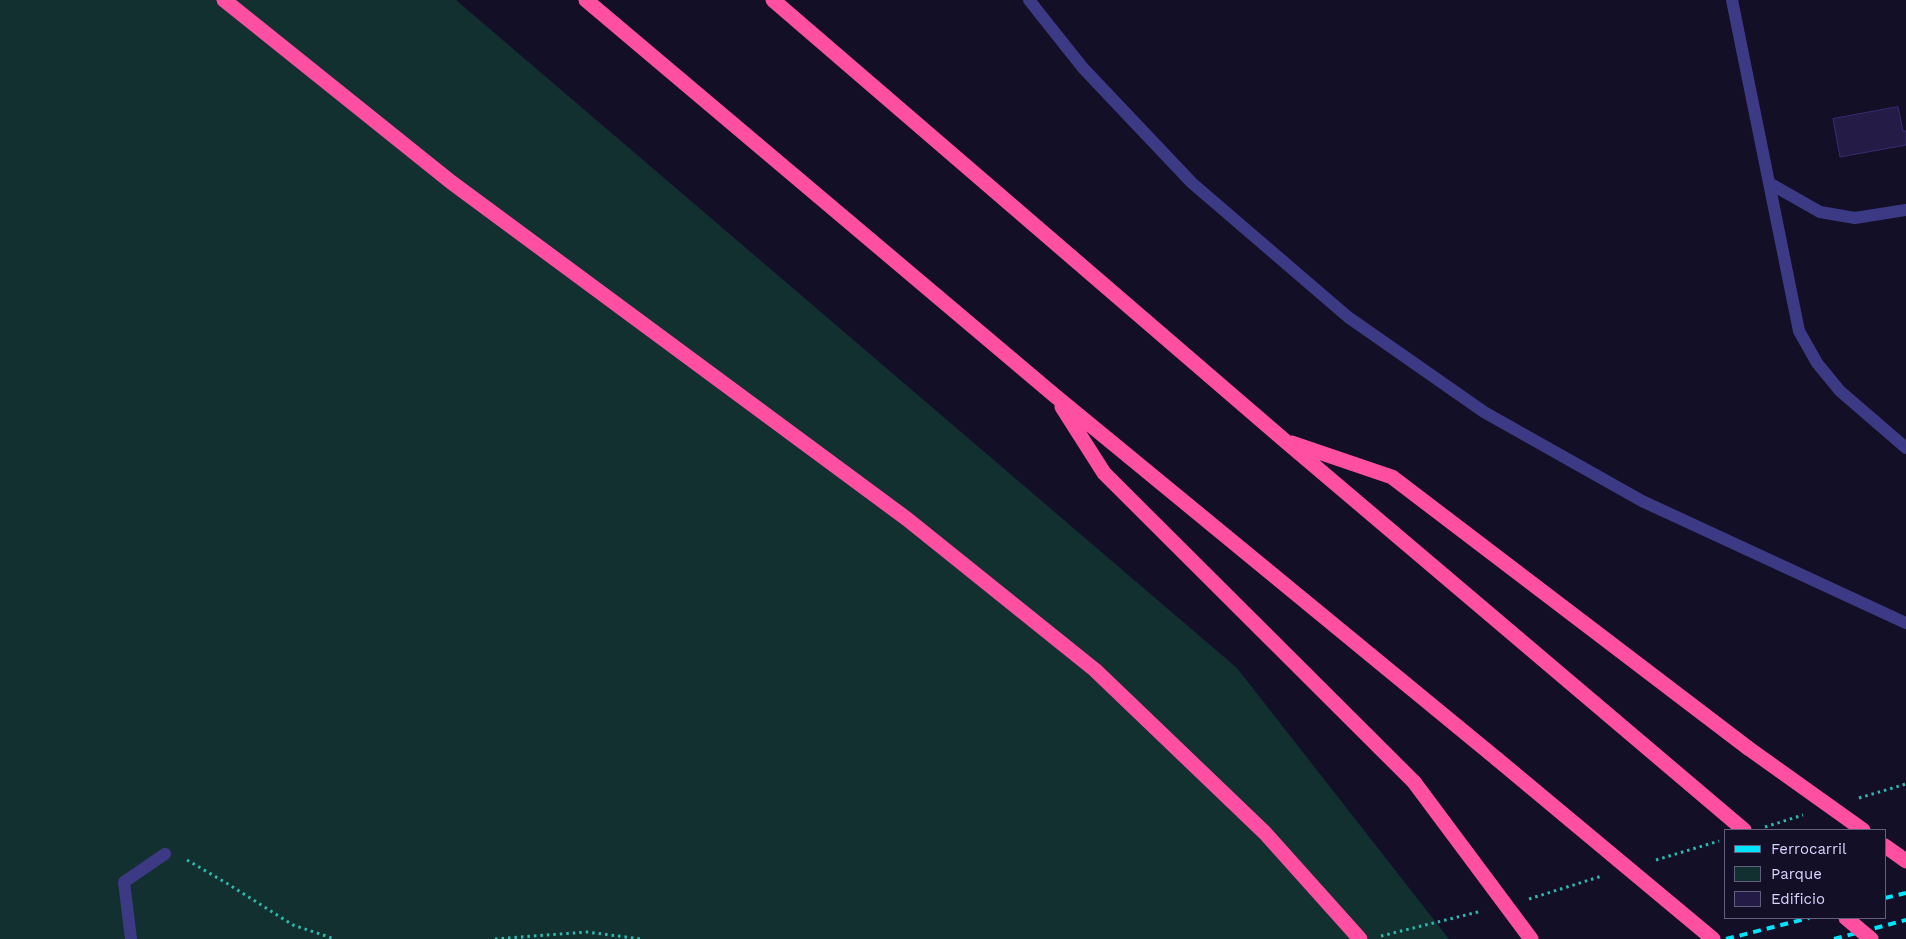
<!DOCTYPE html>
<html>
<head>
<meta charset="utf-8">
<style>
  body { margin:0 }
  #map { position:relative; width:1906px; height:939px; overflow:hidden; background:#130f26; font-family:"Work Sans",sans-serif }
  canvas { display:block }
  .legend { position:absolute; left:1724px; top:829px; width:162px; height:90px; box-sizing:border-box; background:#130f26; border:1px solid #625e7d; margin:0; padding:6px 9px; list-style:none; font-size:15px; color:#d9d4ff }
  .legend li { display:flex; align-items:center; gap:10px; height:25px }
  .legend b { width:25px; border:1px solid #625e7d }
</style>
</head>
<body>
<div id="map">
<canvas width="1906" height="939"></canvas>
<ul class="legend">
<li><b style="height:6px;background:#00e5ff"></b>Ferrocarril</li>
<li><b style="height:14px;background:#12302f"></b>Parque</li>
<li><b style="height:14px;background:#241b47"></b>Edificio</li>
</ul>
</div>
<script>
const ctx = document.querySelector('canvas').getContext('2d');
ctx.lineJoin = 'round';
function paint(path, color) {
  ctx.fillStyle = color;
  ctx.fill(path, 'evenodd');
}
function trace(path, color, width, dash) {
  ctx.strokeStyle = color;
  ctx.lineWidth = width;
  ctx.lineCap = dash ? 'butt' : 'round';
  ctx.setLineDash(dash || []);
  ctx.stroke(path);
}
const green = new Path2D(`
  M0,0h456l781,668 212,271h-1449z`);
const building = new Path2D(`
  M1898,107l5,24h3v14l-66,12 -7,-38z`);
const path = new Path2D(`
  M1859,798l47,-14
  M1765,827l38,-12
  M187,860l41,24 65,41 42,14
  M1656,860l63,-19
  M1529,899l73,-23
  M1381,936l101,-25
  M495,939l92,-7 54,7`);
const lane = new Path2D(`
  M1029,0l54,68 109,115 156,134 136,95 158,89 264,122
  M1732,0l67,331 18,32 23,28 66,57
  M1769,183l51,29 35,6 51,-8
  M131,939l-7,-57 41,-28`);
const highway = new Path2D(`
  M224,0l227,182 456,337 188,151 170,163 95,106
  M586,0l468,395 443,364
  M773,0l511,440 460,390
  M1062,407l42,66 310,309
  M1292,443l100,34 356,271
  M1885,846l21,15`);
const rail = new Path2D(`
  M1885,898l21,-5
  M1726,939l83,-21
  M1834,939l72,-19`);
const highwayBridge = new Path2D(`
  M1748,748l115,82
  M1497,759l216,180
  M1414,782l117,157
  M1846,918l25,21`);
paint(green, '#12302f');
paint(building, '#241b47');
trace(building, '#3b2d73', 1);
trace(path, '#2fb8b0', 3, [2.5, 4]);
trace(lane, '#3d3a85', 12);
trace(highway, '#ff4fa3', 15);
trace(rail, '#00e5ff', 4, [8, 6]);
trace(highwayBridge, '#ff4fa3', 15);
</script>
</body>
</html>
